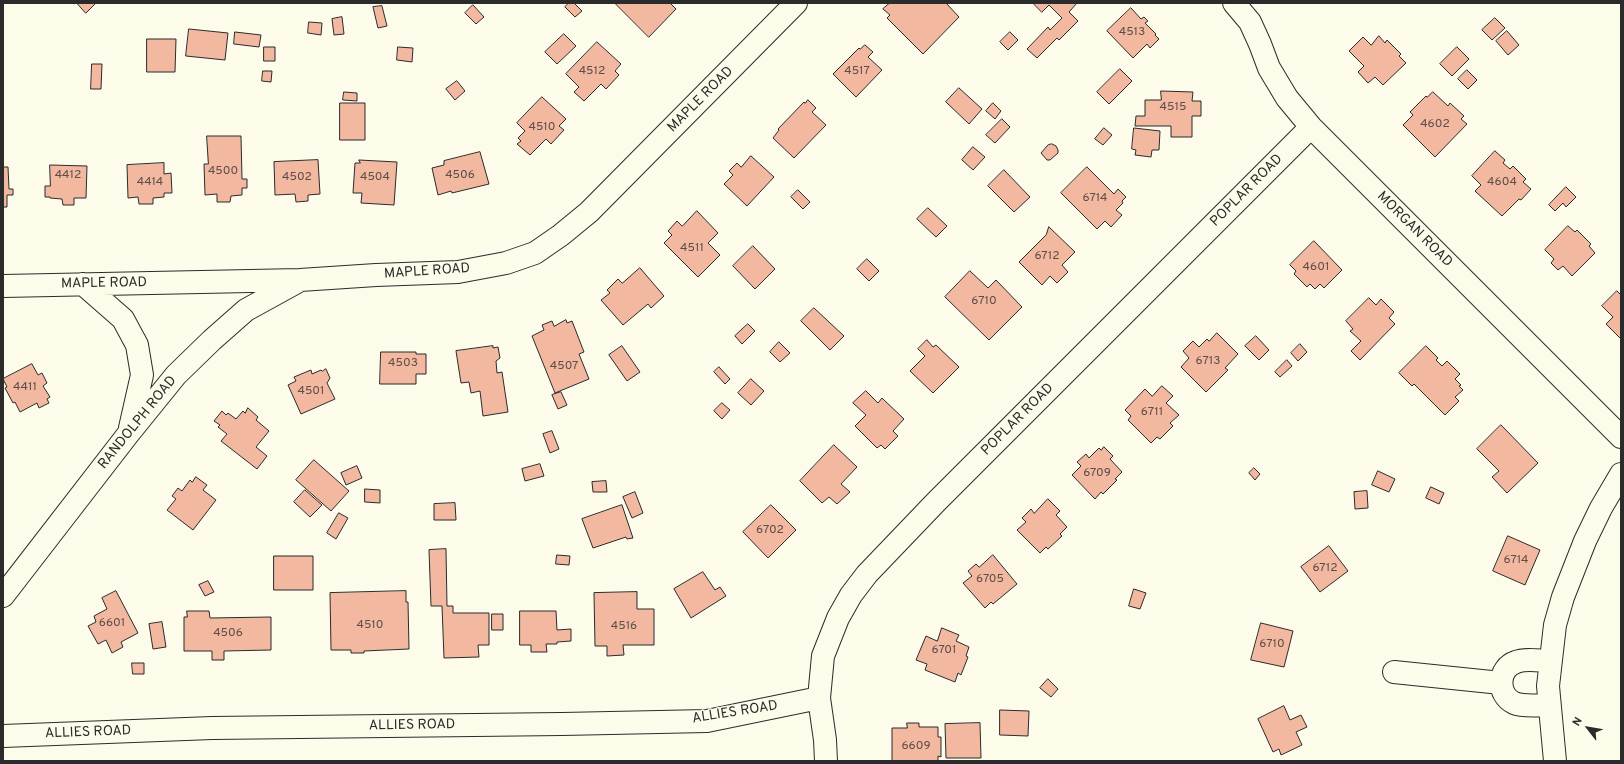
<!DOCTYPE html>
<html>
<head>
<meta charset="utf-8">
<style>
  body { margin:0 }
  #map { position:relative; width:1624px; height:764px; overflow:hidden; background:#fdfbea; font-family:Overpass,sans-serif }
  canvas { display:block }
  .frame { position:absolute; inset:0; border:4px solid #2b2b2b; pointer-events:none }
  .north { position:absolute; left:1568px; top:708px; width:40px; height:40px; -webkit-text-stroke:3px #fdfbea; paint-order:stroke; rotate:301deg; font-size:11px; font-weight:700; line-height:16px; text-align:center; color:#2b2b2b }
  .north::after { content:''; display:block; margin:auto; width:14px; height:18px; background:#2b2b2b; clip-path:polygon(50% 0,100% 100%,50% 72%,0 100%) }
</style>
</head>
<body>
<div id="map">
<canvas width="1624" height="764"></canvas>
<div class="frame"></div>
<div class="north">N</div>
</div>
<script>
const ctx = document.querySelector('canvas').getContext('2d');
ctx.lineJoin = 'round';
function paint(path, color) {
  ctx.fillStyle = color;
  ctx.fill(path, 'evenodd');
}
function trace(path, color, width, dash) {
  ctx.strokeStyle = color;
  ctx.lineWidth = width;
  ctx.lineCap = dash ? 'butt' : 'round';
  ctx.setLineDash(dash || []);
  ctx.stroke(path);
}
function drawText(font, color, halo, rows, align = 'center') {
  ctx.font = font + ' Overpass,sans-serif';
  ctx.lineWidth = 3;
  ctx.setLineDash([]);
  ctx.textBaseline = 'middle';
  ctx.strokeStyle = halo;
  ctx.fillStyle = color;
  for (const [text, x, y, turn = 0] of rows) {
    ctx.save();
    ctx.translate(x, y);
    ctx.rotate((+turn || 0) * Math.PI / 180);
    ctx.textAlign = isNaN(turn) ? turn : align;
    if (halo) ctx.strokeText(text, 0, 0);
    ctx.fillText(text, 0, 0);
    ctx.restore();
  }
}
const building = new Path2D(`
  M77,3h19l-10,10z
  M569,3h5l8,8 -7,6 -10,-10z
  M615,3h55l6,6 -27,28z
  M890,3h56l13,14 -36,37 -36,-36 3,-3 -7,-6z
  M1033,3h44l-8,9 9,9 -19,19 -2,-2 -20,20 -10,-9 21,-22 2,3 12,-12 -13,-13 -7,7z
  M473,5l11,12 -8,7 -11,-11z
  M382,6l5,20 -9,2 -5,-21z
  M1131,8l10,11 3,-2 4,4 -3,2 11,11 -1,1 4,4 -9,9 -3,-4 -14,14 -26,-27z
  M342,17l2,17 -10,1 -2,-16z
  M1495,18l10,10 -13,12 -10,-10z
  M309,22l13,1 -1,12 -13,-2z
  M189,29l39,4 -3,27 -39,-4z
  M1507,31l12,14 -11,10 -12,-14z
  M235,32l26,3 -2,12 -25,-3z
  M1010,32l8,8 -10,10 -8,-8z
  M564,34l12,12 -19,18 -12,-12z
  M1379,36l6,7 2,-3 14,14 -2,2 7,7 -23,22 -8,-8 -7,6 -10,-11 6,-6 -15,-15 14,-14 8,8z
  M147,39h29l-1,33h-28z
  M597,42l24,22 -6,7 4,4 -13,14 -5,-5 -17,17 -10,-9 5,-5 -13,-13z
  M865,45l8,7 -5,5 14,13 -26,27 -23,-23 26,-26 1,1z
  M264,47h11v14h-11z
  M398,47l15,1 -1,14 -15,-2z
  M1457,47l12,12 -17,17 -12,-12z
  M92,64h10l-1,25h-10z
  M1120,69l12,12 -23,23 -12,-12z
  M1467,70l10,10 -9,9 -10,-10z
  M263,71h9l-1,11 -9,-1z
  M457,81l8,10 -10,9 -9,-11z
  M959,88l23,21 -13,15 -23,-22z
  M1161,91l32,1 -1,9h9v15h-9v21h-21v-11h-36l1,-10h9v-16h16z
  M344,92l13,1v8l-14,-1z
  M1433,92l15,14 2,-3 14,13 -3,3 6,5 -32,33 -32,-32 10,-10 -3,-3 16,-16 1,1z
  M542,97l24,22 -7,7 5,4 -13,14 -5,-5 -16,16 -13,-11 4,-3 -3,-3 7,-7 -8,-8z
  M808,100l8,8 -4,4 14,13 -32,33 -21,-20 6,-8 -1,-1 26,-27 1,1z
  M340,103h25v37h-25z
  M993,103l8,8 -6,8 -9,-8z
  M1002,119l8,8 -15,16 -9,-8z
  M1104,128l8,7 -9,10 -8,-6z
  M1134,128l26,3 -1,19h-7l-1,7 -16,-2 1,-5 -4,-1z
  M207,136h34l1,43h5v9h-5v7l-11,1 -1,6h-13v-8l-12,1 -1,-31h4z
  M1052,144l4,2 2,4v3l-8,7h-3l-6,-7 7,-8z
  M973,147l12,10 -12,13 -11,-10z
  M1495,151l10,9 -2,3 7,6 3,-3 13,13 -3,3 8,7 -10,11 -2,-1 -17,17 -27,-25 6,-6 -9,-9z
  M480,152l9,32 -37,9 -1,-2 -13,4 -6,-27 12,-3v-4z
  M751,156l23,21 -27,29 -23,-22 9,-9 -4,-4 8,-8 4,4z
  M318,160l2,34 -12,1v6l-12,1 -1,-8 -20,1 -1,-33z
  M359,160l38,2 -3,43 -33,-2 1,-10h-9l2,-30h5z
  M164,163v11l7,-1 1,20h-8v4l-11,1v6h-14l-1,-7 -10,1 -1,-33z
  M50,165l37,1 -1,32h-12v7h-11l-1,-6 -12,-1v-1h-5v-11h5z
  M3,167h5l1,22h4v6h-6v12h-4z
  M1087,167l27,27 4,-5 8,8 -4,4 1,2 -7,7 6,5 -11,12 -6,-6 -8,8 -36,-36z
  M1004,170l26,27 -16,15 -26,-26z
  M1566,187l10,10 -10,10 -3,-4 -8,8 -6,-6z
  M798,190l12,12 -7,7 -12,-12z
  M928,208l19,18 -11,11 -19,-18z
  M697,211l21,22 -10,10 12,12 -22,22 -34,-34 8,-8 -4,-4 9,-10 5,5z
  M1568,226l7,6 2,-2 14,14 -2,2 6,7 -23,23 -9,-10 -5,4 -7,-7 3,-4 -9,-9z
  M1049,227l26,25 -13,13 6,7 -11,11 -7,-7 -8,9 -23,-23 27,-27z
  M1314,241l28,29 -18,18 -4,-4 -5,5 -5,-5 -3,3 -13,-13 2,-3 -6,-6z
  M753,246l22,23 -20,20 -22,-23z
  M867,259l12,12 -10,10 -12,-12z
  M640,268l24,28 -13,12 -3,-4 -25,21 -22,-25 9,-7 -3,-3 11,-11 4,4z
  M970,271l18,17 8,-8 26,27 -33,33 -44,-43z
  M1617,291l4,4v41l-1,2 -14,-14 7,-7 -11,-11z
  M1369,298l7,7 5,-6 13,13 -5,6 6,6 -35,36 -9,-9 10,-10 -11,-10 3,-2 -7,-8z
  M814,308l30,28 -14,14 -29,-29z
  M566,320l1,3 5,-2 12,31 -5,2 10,25 -34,14 -23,-57 12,-6 -2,-5 10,-4 2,5z
  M748,324l7,7 -13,13 -7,-8z
  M1217,333l21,21 -13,14 3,2 -22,22 -25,-25 8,-9 -6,-7 10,-10 6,6 8,-8 2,2z
  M1256,336l13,14 -10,10 -14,-14z
  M927,340l6,7 3,-2 23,22 -26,26 -23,-22 15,-15 -7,-7z
  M779,342l11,11 -10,9 -10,-10z
  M1300,344l7,8 -9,9 -7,-8z
  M493,346v2l5,-1 2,11 -4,3 1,12 5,-1 6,40 -25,4 -3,-25 -9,2 -2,-11 -8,1 -5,-32z
  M622,346l18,26 -13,9 -18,-26z
  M1426,346l12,12 -2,2 6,6 5,-5 13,13 -5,5 6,6 -2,1 4,4 -8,7 4,4 -14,14 -31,-31 -2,2 -13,-13z
  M381,352h35v2h10v20h-10v10h-36z
  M1287,360l5,6 -12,11 -5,-5z
  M32,364l6,11 4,-2 5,10 -4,3 7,11 -3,2 2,4 -10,5 -2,-5 -17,9 -5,-10 -2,1 -8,-15 2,-1 -4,-8z
  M719,367l11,12 -5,5 -11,-12z
  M326,369l4,9 -3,5 8,16 -34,15 -13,-29 8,-4 -2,-4 17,-7 1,4 9,-4 1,1z
  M751,379l13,12 -13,14 -13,-12z
  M1162,386l11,10 -7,7 13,12 -9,8 3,3 -13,13 -3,-2 -6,6 -23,-23 3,-4 -6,-6 20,-21 7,7z
  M866,391l12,12 4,-5 22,21 -11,12 5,5 -13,13 -4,-4 -4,3 -22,-22 11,-11 -13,-12z
  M561,392l6,13 -9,4 -6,-14z
  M722,403l8,7 -8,9 -8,-8z
  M248,408l10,9 -2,3 13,11 -13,16 11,9 -10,13 -36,-28 6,-7 -9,-7 2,-2 -6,-4 8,-10 4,4 2,-2 8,6 7,-8 2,2z
  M1501,425l37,38 -31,30 -15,-16 7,-6 -22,-22z
  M552,431l7,18 -9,4 -7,-19z
  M834,445l23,22 -16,17 9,8 -13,12 -8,-7 -7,6 -22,-22z
  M1104,447l9,9 -3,3 12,13 -7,7 2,1 -14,14 -2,-2 -6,7 -23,-24 9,-9 -4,-4 9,-8 3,4 10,-10 2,2z
  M314,460l35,31 -18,20 -35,-31z
  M540,464l4,12 -19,5 -3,-12z
  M357,466l5,12 -16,7 -5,-12z
  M1254,468l6,6 -5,6 -6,-7z
  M1378,471l17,8 -6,13 -17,-7z
  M196,477l11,8 -4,5 13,10 -23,30 -26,-20 9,-11 -4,-3 6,-8 4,3 8,-11 2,2z
  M606,481l1,11h-14l-1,-10z
  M1431,487l13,6 -5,11 -13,-6z
  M365,489l15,1v13l-15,-1z
  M305,490l17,15 -12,12 -16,-15z
  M1367,491l1,17 -13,1 -1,-17z
  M635,492l8,21 -11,5 -9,-21z
  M1048,499l12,12 -4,4 11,12 -7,7 2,2 -14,13 -2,-2 -6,6 -23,-23 9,-8 -4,-4 9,-9 3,4z
  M455,503l1,17h-22v-16z
  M622,505l11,33 -6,1 -1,-2 -33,11 -11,-29z
  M771,505l25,25 -28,28 -25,-26z
  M339,513l9,5 -12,21 -9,-6z
  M1508,536l32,14 -15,35 -32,-14z
  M1329,546l19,25 -28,21 -19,-25z
  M446,549l1,57h6v7h36v32h-11l1,12 -35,1 -2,-52h-11l-2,-56z
  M557,555l13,1 -1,9 -13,-1z
  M993,555l24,29 -24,20 -2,-2 -6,6 -22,-25 9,-7 -4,-5 8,-7 3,3z
  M274,556h39v34h-39z
  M703,572l12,18 5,-3 6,9 -35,22 -17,-29z
  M208,581l6,11 -9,4 -6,-11z
  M1134,589l12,4 -6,16 -11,-3z
  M116,591l22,42 -17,9 2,5 -11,6 -6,-13 -8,4 -10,-18 8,-4 -2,-6 13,-7 -5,-11z
  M406,591v11h2l1,47 -45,2v2h-13v-3h-20l-1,-57z
  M637,592v17h17v36h-31l1,10 -17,1v-10h-12l-1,-53z
  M187,611h22l1,7 61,-1v33l-47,1v9h-12v-9h-28v-34h3z
  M520,611h36l1,19 14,-1v12l-14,1v2h-11l1,8h-16v-7h-11z
  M492,614h11v16h-11z
  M162,622l4,25 -13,2 -4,-25z
  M1261,623l32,8 -9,36 -33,-7z
  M942,628l17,7 -3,6 13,6 -3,9 2,1 -7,18 -3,-2 -3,9 -30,-12 2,-6 -11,-4 10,-24 11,5z
  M132,663h12v11h-11z
  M1048,679l10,10 -7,8 -11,-9z
  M1284,706l6,14 11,-5 6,12 -11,5 6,13 -21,10 -2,-6 -6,3 -15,-33z
  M1000,710l29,1 -1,25 -28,-1z
  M907,723h12v4h19v10h3v20l-3,-1v5h-46v-33h15z
  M980,723l1,35h-35l-1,-34z`);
const street = new Path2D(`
  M1234,3l16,19 10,22 9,24 18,30 24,29 310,310
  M83,284l40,35 14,26 5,30 -12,53
  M3,286l297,-6 76,-5 82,-3 48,-9 29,-10 26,-18 28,-23 207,-209
  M3,596l126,-163 47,-58 36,-35 34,-30 51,-28
  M1394,672l107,11
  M1548,705c-10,0 -24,2 -34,-2 -18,-9 -16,-35 2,-41 10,-4 24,-1 34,-1
  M3,736l209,-8 350,-4 145,-3 112,-23
  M826,761l-1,-21 -6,-42 4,-42 15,-38 13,-23 16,-21 69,-72 375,-375
  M1555,761l-7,-75 7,-61 8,-28 22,-56 16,-33 20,-34`);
const numberNames = [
  ["4513",1132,33],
  ["4512",592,72],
  ["4517",857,72],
  ["4515",1173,108],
  ["4602",1435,125],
  ["4510",542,128],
  ["4500",223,172],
  ["4412",68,176],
  ["4506",460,176],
  ["4502",297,178],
  ["4504",375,178],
  ["4414",150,183],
  ["4604",1502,183],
  ["6714",1095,199],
  ["4511",692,249],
  ["6712",1047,257],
  ["4601",1316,268],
  ["6710",984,302],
  ["6713",1208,362],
  ["4503",403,364],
  ["4507",564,367],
  ["4411",25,388],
  ["4501",311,392],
  ["6711",1152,413],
  ["6709",1097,474],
  ["6702",770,531],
  ["6714",1516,561],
  ["6712",1325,569],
  ["6705",990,580],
  ["6601",112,624],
  ["4510",370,626],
  ["4516",624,627],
  ["4506",228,634],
  ["6710",1272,645],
  ["6701",944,651],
  ["6609",916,747]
];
const streetNames = [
  ["MAPLE ROAD",701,100,-45],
  ["POPLAR ROAD",1247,191,-45],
  ["MORGAN ROAD",1414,230,45],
  ["MAPLE ROAD",427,272,-4],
  ["MAPLE ROAD",104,284,-1],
  ["POPLAR ROAD",1018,420,-45],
  ["RANDOLPH ROAD",138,423,-51],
  ["ALLIES ROAD",735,713,-9],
  ["ALLIES ROAD",412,726,-1],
  ["ALLIES ROAD",88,733,-2]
];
paint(building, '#f2b8a0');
trace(building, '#2b2b2b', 1);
trace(street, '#2b2b2b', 24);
trace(street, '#fdfbea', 22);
drawText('12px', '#5d4e48', null, numberNames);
drawText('14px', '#2b2b2b', '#fdfbea', streetNames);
</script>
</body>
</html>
